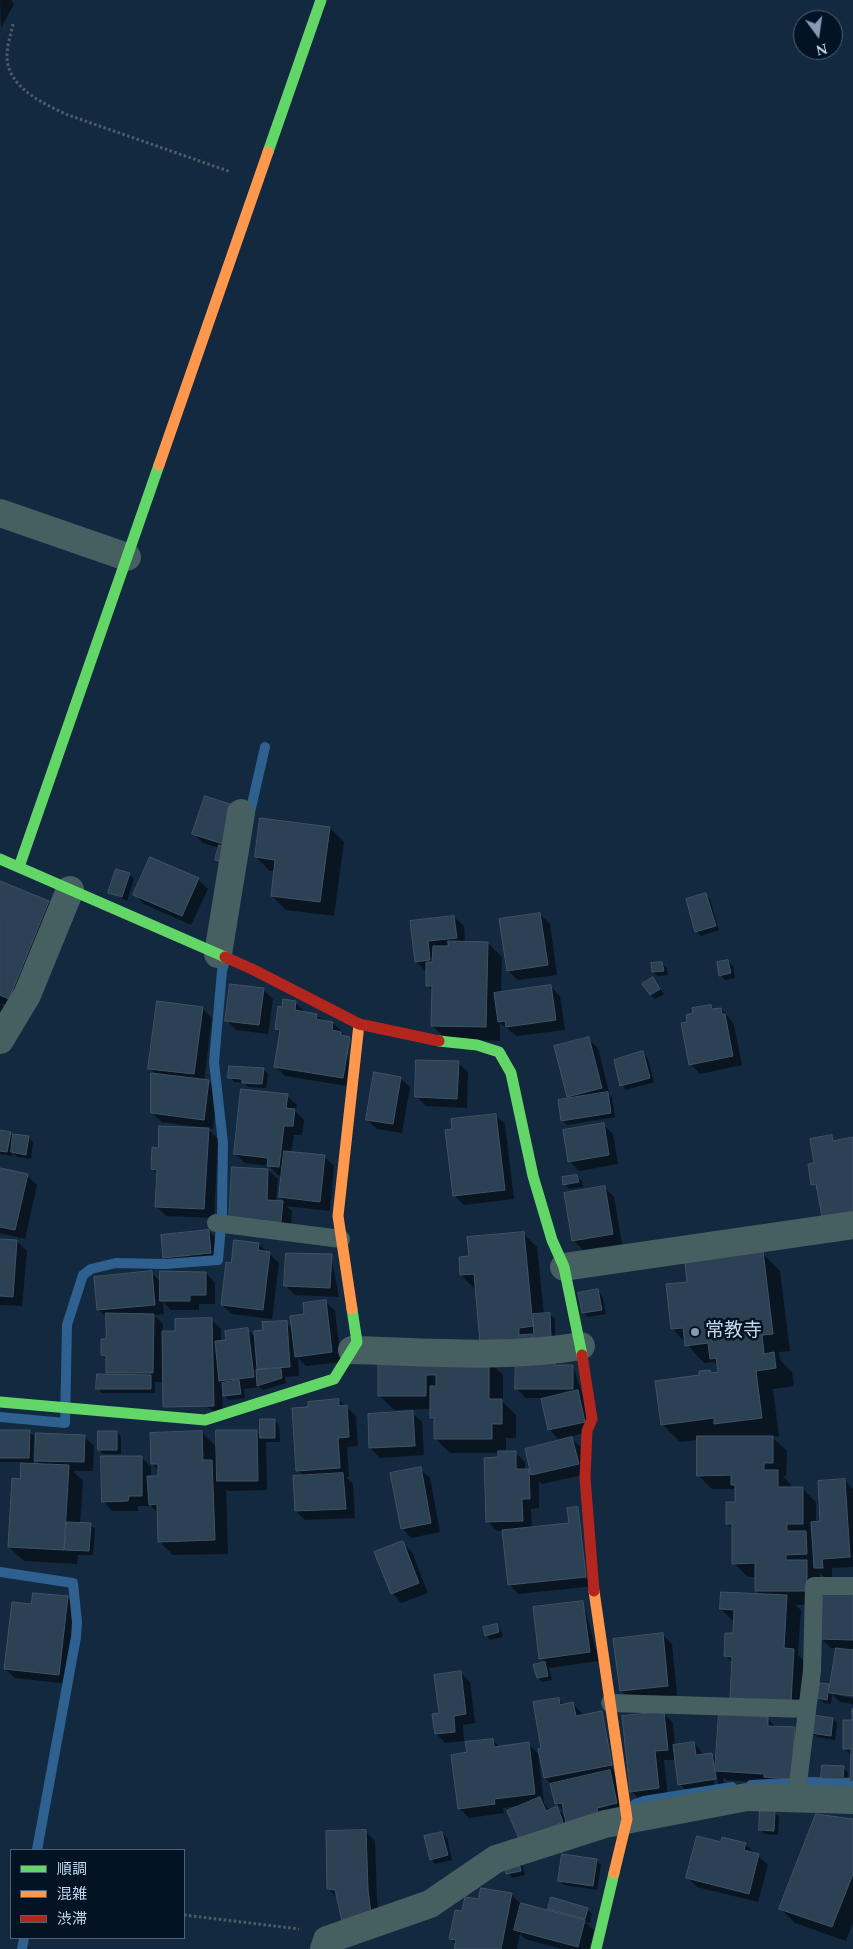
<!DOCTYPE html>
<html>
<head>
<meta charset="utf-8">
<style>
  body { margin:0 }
  #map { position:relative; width:853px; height:1949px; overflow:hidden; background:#12293f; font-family:Spectral,"Noto Sans JP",serif }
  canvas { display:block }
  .legend { position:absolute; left:10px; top:1849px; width:175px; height:90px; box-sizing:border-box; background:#031324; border:1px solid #4f6276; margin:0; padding:6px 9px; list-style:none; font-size:15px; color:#c2d8f1 }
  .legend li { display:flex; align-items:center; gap:10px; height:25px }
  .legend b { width:25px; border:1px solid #4f6276 }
  .north { position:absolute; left:793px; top:10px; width:50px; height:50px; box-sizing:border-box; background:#031324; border:1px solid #4f6276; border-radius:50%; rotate:166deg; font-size:14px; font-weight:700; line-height:20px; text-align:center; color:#c2d8f1 }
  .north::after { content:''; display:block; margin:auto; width:18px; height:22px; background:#849bb3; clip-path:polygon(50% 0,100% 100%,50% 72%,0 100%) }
</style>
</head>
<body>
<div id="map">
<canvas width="853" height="1949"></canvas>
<ul class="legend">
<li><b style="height:6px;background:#63d668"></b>順調</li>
<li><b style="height:6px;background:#ff974d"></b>混雑</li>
<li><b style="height:6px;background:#b3261e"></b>渋滞</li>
</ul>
<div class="north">N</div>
</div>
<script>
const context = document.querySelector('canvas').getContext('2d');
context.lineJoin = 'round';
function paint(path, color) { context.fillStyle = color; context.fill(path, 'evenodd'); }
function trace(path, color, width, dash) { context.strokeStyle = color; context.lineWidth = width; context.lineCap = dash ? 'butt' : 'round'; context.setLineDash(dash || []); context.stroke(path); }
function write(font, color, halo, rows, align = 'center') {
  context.font = font + ' Spectral,"Noto Sans JP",serif'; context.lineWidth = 5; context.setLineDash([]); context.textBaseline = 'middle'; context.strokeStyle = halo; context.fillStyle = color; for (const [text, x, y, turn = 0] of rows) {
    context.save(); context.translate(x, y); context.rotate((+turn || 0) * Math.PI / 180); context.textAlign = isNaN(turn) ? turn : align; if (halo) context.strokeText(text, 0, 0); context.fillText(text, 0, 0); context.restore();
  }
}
paint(new Path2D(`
  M0 0H11L14 4 1 28Z
  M206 798 232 852 221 865 216 860 219 848 203 843 194 834Z
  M330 828 344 842 334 916 286 910 272 896 275 871H270L256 857Z
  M129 874 134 879 127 901 109 892Z
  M198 879 208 889 191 925 144 904 135 895Z
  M0 882 49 902 63 916 23 1012 0 1003 15 1018 0 1054Z
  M706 895 710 899 719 930 701 936 696 931Z
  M540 914 550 924 557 975 518 980 508 971Z
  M454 917 464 926 465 943H488L502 957 501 993 551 987 560 996 565 1030 517 1036 500 1023V1041L446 1039 432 1025 433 991 427 985 426 972 417 962 412 922Z
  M728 961 733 966 735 978 725 980 721 975Z
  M662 963 667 968 668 975 658 976 653 972Z
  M653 979 664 994 655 999 651 995Z
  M263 989 273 999 268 1034 236 1030 227 1020Z
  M296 1003 305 1012 333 1023 342 1032 345 1037 353 1087 285 1076 275 1066 281 1034 276 1029Z
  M711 1006 715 1010 721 1009 730 1019 734 1025 742 1065 700 1074 691 1064 688 1023Z
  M202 1008 212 1018 204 1081H208L218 1091 213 1129 207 1128 218 1139 214 1218 166 1216 156 1206 158 1175 152 1169 159 1149 200 1129V1127L162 1122 152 1113 156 1075 150 1068Z
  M588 1038 598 1048 610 1096 612 1098 615 1117 567 1125 562 1120 571 1099 568 1097 555 1047Z
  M643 1053 647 1057 654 1082 626 1090 622 1085Z
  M458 1063 468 1072 467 1108 426 1106 416 1096Z
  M263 1069 268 1074 266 1088 248 1087 244 1083 234 1082 230 1077Z
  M400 1078 410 1087 402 1133 377 1129 367 1120Z
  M287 1096 297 1105 296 1112 304 1120 302 1135H294L291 1153 325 1157 334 1166 330 1211 286 1206 292 1211 291 1231 230 1218 268 1170 278 1179 276 1201 285 1202 280 1197 282 1176 278 1175 269 1166 245 1163 235 1154Z
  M495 1115 505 1124 514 1199 464 1205 454 1195V1130Z
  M603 1124 613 1134 618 1164 579 1171 570 1161Z
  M0 1132 10 1133 14 1137H28L33 1142 31 1159 17 1157 12 1152V1156L0 1154Z
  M0 1170 27 1176 37 1185 25 1239 0 1233Z
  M577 1176 582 1181 583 1187 569 1189 565 1185Z
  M605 1188 614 1197 622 1244 583 1250 573 1240Z
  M209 1231 218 1241 220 1263 174 1267 164 1258Z
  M523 1233 537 1247 544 1315 550 1314 555 1319V1342L495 1357 475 1289 461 1275 460 1258H470Z
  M0 1240 17 1241 27 1251 22 1306 0 1305Z
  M259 1244 279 1263 272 1319 232 1314 222 1305 232 1265Z
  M762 1253 780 1271 790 1351 779 1352 780 1360 792 1372 794 1386 773 1389 779 1436 772 1437 787 1451 786 1476H783L791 1485V1488H802L816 1502V1522H821L844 1480 853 1489V1567L832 1568V1577L825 1578 820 1573V1590H853V1649H846L845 1650 853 1651V1695L840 1693V1696L853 1698V1704L840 1702 832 1694 831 1704 824 1703 820 1698 828 1685 831 1688 837 1648H831L821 1638 822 1604 795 1605 801 1610 798 1655 808 1664 805 1715 733 1663 725 1655 734 1634V1622L721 1609 760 1595 756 1591V1577H748L734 1563V1530L727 1524 736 1503V1489H712L698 1475V1440L680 1442 662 1424 700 1376 710 1371 713 1374 719 1373 718 1365 714 1362 704 1363 673 1329 689 1283Z
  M331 1256 339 1297 295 1295 286 1286Z
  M152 1273 161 1283 206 1273 215 1283V1304H199V1310H171L163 1302 164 1314 154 1315 163 1324V1332H177L211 1319 221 1329V1342L228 1341 248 1330 256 1338 264 1331 286 1322 293 1329 306 1315 326 1302 335 1311 341 1362 306 1366 298 1358 299 1376 285 1377 286 1383 263 1390 260 1387 244 1389 245 1398 229 1400 222 1393 223 1416 164 1382H155V1393H102L98 1388 109 1375 107 1373V1360L102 1355 107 1340V1318L98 1309Z
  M597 1290 602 1295 606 1314 588 1317 584 1313Z
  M554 1360 561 1366H573L594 1431 558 1439 549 1429 542 1398H526L517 1389Z
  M489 1361 503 1375V1402L516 1415V1438H506V1452H515L525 1462V1470H529L532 1473 572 1439 582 1448 587 1474 542 1484 539 1481V1508L531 1509 532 1528 595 1586 518 1594 509 1584 503 1531H497L487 1521 499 1453H450L436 1439 435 1422 431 1418V1409L394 1410 379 1395V1365Z
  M339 1400 356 1416 358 1446 347 1447 349 1477H346L353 1484 355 1518 305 1520 296 1511 304 1476 297 1470 309 1408Z
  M412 1413 422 1422 424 1455 380 1458 370 1448 369 1415Z
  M275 1421 279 1425 280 1442H266L267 1490 228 1491 226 1488 228 1554 173 1555 159 1541 158 1512 151 1506H138V1511H112L103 1501 141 1457 151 1467V1478L159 1477V1471L152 1463 202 1432 218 1449 256 1431 261 1436Z
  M0 1431 29 1432 34 1436 33 1465H41L36 1460 84 1436 94 1446 93 1471H73L83 1481 80 1524 90 1525 95 1529 93 1555H78L77 1564 24 1561 9 1547 22 1481 23 1462H0Z
  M117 1432 121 1437V1454H103L99 1449Z
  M420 1469 430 1478 440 1532 411 1538 402 1528Z
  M402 1542 412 1552 428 1593 401 1603 392 1593Z
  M68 1598 77 1607 68 1684 15 1678 5 1669 32 1606Z
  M583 1602 599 1661 549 1668 552 1680 542 1682 538 1678 535 1666 546 1663 541 1658Z
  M497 1626 501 1630 503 1637 490 1640 486 1635Z
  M662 1634 672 1644 677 1695 630 1700 621 1691Z
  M460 1672 470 1682 475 1723 463 1725 464 1741 445 1743 436 1733 440 1714Z
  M558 1699 564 1705 573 1704 582 1713 619 1781 626 1813 530 1850 518 1806 503 1808 504 1813 469 1818 459 1808 468 1753 492 1740 500 1747 528 1744 538 1753 544 1803 550 1811 556 1808 566 1818 565 1812 556 1803 552 1785 545 1778 543 1749Z
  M663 1713 673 1723 675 1746 694 1743 704 1755 711 1754 717 1760 767 1718 777 1728 794 1729 804 1738 800 1788 775 1786 771 1783 726 1780 723 1777 725 1789 689 1794 680 1784 676 1760H664L668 1798 641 1801 631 1791ZM712 1763H715L718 1785 715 1786Z
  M833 1719 837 1723 835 1740 817 1737 812 1733Z
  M853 1721V1782L851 1780 852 1756 844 1748Z
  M844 1768 848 1772 847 1783 827 1782 822 1778Z
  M774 1812 779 1817 778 1835 765 1834 760 1830Z
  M853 1820V1923L846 1941 795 1923 781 1909Z
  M366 1832 375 1841 377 1900 380 1923 338 1898 328 1889Z
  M442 1833 447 1838 452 1860 435 1864 431 1859Z
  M745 1844 768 1865 758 1902 697 1887 688 1878Z
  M596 1860 601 1865 597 1890 564 1885 560 1880Z
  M522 1864 525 1875 512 1878 508 1873Z
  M511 1894 521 1904 553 1913 549 1909H587L592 1914 590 1923 585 1922 594 1930 589 1949H562L525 1939 520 1934 517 1949H455L456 1944 451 1939 463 1912 479 1901Z`), '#0007');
trace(new Path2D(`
  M249 817 265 747
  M0 1417 65 1423 67 1325 83 1275 91 1269 116 1263 165 1264 218 1260 222 1215 223 1143 214 1062 222 971 225 960
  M0 1572 73 1583 77 1622 76 1637 37 1850
  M751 1785 806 1782 853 1783
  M635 1804 644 1801 732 1787
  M22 1949 24 1938`), '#2e6090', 10);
const building = new Path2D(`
  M205 796 236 806 223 844 192 834Z
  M260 818 330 827 320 902 271 896 275 860 255 857Z
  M219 845 230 848 227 864 215 860Z
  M150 857 199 878 182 916 133 895Z
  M116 869 130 873 122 897 108 893Z
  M0 881 49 901 9 999 0 995Z
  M706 893 716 926 695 932 686 899Z
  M540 913 548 965 507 971 499 919Z
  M454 916 457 938 428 941 430 960 415 962 410 921Z
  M448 941 488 942 486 1027 431 1026 432 986H426V962H432L433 946H448Z
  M728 960 731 973 719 976 717 962Z
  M662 962 664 971 652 972 651 963Z
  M653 977 660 989 650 995 642 984Z
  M230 984 264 988 259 1025 225 1021Z
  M551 985 556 1020 506 1027 505 1021 498 1022 494 993Z
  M283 999 296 1001 295 1010 317 1014 316 1019 333 1022 332 1030 341 1032V1035L350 1037 343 1078 274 1067 280 1030 275 1029 278 1006 282 1007Z
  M157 1001 203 1007 194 1074 148 1069Z
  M711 1005 712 1009 721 1008 722 1014H725L733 1056 689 1065 681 1023 687 1022 686 1015 693 1013 692 1008Z
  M589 1037 602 1088 567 1097 554 1046Z
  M643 1051 650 1078 620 1086 614 1060Z
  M416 1060 459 1061 457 1099 415 1097Z
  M229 1066 264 1068 262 1084 242 1083V1079L228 1078Z
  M374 1072 401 1077 393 1124 366 1120Z
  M151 1073 209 1080 204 1120 151 1113Z
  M241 1089 288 1094 286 1108 295 1109 293 1126H284L279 1167 267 1166 268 1158 234 1154Z
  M608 1092 611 1113 561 1121 558 1100Z
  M496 1114 505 1190 453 1196 445 1130 452 1129 451 1119Z
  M604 1123 609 1155 568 1162 563 1130Z
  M159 1126 209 1128 204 1209 155 1207 157 1170 151 1169 152 1147 158 1148Z
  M0 1130 11 1132 7 1152 0 1151Z
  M13 1134 29 1136 26 1155 11 1152Z
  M832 1135 833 1141 853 1137V1211L822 1217 816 1184 811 1185 808 1164 814 1163 810 1139Z
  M284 1151 325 1155 320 1202 279 1197Z
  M232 1167 268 1169 267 1200 283 1201 281 1222 229 1219Z
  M0 1168 28 1174 15 1230 0 1227Z
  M577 1175 579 1182 563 1185 562 1177Z
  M605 1186 613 1234 572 1241 564 1193Z
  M209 1230 211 1253 163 1258 161 1235Z
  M524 1232 533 1326 519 1328V1335L532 1334 533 1338 480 1343 474 1274 460 1275 459 1257 469 1256 467 1237Z
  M0 1239 17 1240 13 1297 0 1296Z
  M234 1240 259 1243 258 1250 270 1252 263 1310 221 1305 226 1262 231 1263Z
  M763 1251 773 1334 762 1335 764 1354 774 1352 776 1368 756 1371 762 1418 714 1424V1418L661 1425 655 1381 699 1375V1371L710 1370 711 1373 718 1372 716 1358 710 1359 708 1343 685 1346 683 1328 671 1329 666 1284 687 1282 685 1262Z
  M286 1253 332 1254 330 1288 284 1286Z
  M152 1271 155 1305 97 1310 94 1277Z
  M160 1271 206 1272V1295H190V1301H160Z
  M598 1289 602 1310 582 1313 578 1293Z
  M326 1300 332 1352 295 1357 290 1316 304 1314 303 1303Z
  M106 1313 154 1314 153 1373H106V1356L101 1355V1339H106Z
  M550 1313 551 1338 534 1339 533 1314Z
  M212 1318 214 1406 163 1407 162 1331H175V1319Z
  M287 1321 290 1367 257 1369 254 1331 263 1330 262 1322Z
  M248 1328 254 1377 219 1381 215 1341 226 1340 225 1331Z
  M516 1358H555V1365H573V1389H515Z
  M489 1360V1399H502V1424H492V1439H434V1418H430V1386H436V1375H426V1396H378V1364Z
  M281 1369 282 1378 257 1386 256 1370Z
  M97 1374 151 1375V1389H96Z
  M239 1380 241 1394 223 1396 222 1383Z
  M578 1390 585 1422 548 1430 541 1399Z
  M339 1399V1406L347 1405 349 1437 338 1438 340 1468 296 1471 292 1408 308 1407V1402Z
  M413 1411 415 1446 369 1448 368 1414Z
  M260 1419H275V1438H260Z
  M0 1430H30L29 1458H0Z
  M216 1430H257L258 1481H217Z
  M98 1431H117V1450H98Z
  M202 1431 203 1460H212L215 1540 158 1542 157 1504 149 1505 147 1476H158V1464H151L150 1433Z
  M36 1433 85 1435 84 1462 35 1461Z
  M697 1436H773V1463H764V1470H778V1487H803V1524H787V1531H806L807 1554 786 1555V1560H807V1591H755V1563L732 1564V1524H726V1502H735V1485H731V1475L697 1476Z
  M572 1437 579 1464 531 1475 525 1449Z
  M498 1451H516V1469H529L530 1499H522L523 1521 486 1522 484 1458 498 1457Z
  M101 1456H142V1496H129L128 1501 102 1502Z
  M21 1463 69 1465 64 1550 8 1547 12 1478 20 1479Z
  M421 1467 431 1523 401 1529 390 1473Z
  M343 1473 346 1509 295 1511 293 1476Z
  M845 1479 850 1557 822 1559 823 1568H814L811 1522 820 1521 818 1481Z
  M578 1507 586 1577 508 1585 502 1530 569 1523 567 1508Z
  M67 1522 91 1523 89 1551 65 1550Z
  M403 1541 419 1583 391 1594 374 1552Z
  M821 1588 853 1589V1640L820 1639Z
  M721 1592 787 1595 784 1648 794 1649 791 1702 730 1699 732 1657 724 1656 725 1633H733L734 1610 720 1609Z
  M33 1593 68 1596 59 1675 4 1669 12 1602 31 1604Z
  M583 1601 590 1652 539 1659 533 1607Z
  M497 1624 499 1632 485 1636 483 1627Z
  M663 1633 668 1686 620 1691 613 1639Z
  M836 1648 853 1650V1696L829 1693Z
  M545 1662 548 1676 537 1678 533 1665Z
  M461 1671 466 1714 454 1716 455 1732 435 1734 432 1714 439 1713 434 1675Z
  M820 1683 829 1684 827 1700 818 1698Z
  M559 1698 560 1705 573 1702 576 1716 602 1711 612 1765 544 1778 538 1749 541 1748 533 1702Z
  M852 1709H853V1781H850L851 1749H843V1720H852Z
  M664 1712 668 1750 655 1751 659 1788 630 1792 622 1716Z
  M719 1713 768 1717V1726L795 1727 791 1779 764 1777V1774L715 1771Z
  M814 1715 833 1718 831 1736 811 1733Z
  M493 1739 494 1747 529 1742 535 1794 494 1799 495 1804 458 1809 451 1755 467 1752 465 1742Z
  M694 1742 696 1755 712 1753 716 1779 678 1785 673 1745Z
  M822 1765 844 1766 843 1779 821 1778Z
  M610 1770 617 1803 597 1808 599 1816 566 1823 562 1803 555 1804 550 1784Z
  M540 1797 546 1811 557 1806 563 1822 520 1841 507 1811Z
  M760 1810 775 1811 774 1831 759 1830Z
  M816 1814 853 1819V1874L832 1927 779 1909Z
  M366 1830 368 1890 371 1913 342 1921 335 1890 327 1889 326 1831Z
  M442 1832 448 1855 430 1860 424 1836Z
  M697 1836 721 1842 722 1837 746 1843 744 1850 759 1854 749 1894 686 1878Z
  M562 1854 597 1859 593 1886 558 1881Z
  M518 1858 521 1871 506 1874 503 1861Z
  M481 1888 512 1893 501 1949H454L456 1940 449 1939 455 1910 462 1911 465 1897 478 1899Z
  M551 1897 588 1908 585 1919 548 1909Z
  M521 1903 585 1920 578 1947 514 1930Z`);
paint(building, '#2c4154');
trace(building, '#405366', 1);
trace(new Path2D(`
  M13 24C11 34 7 45 7 55 6 87 44 104 68 115L231 172
  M184 1915 299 1929`), '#4b5f66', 3, [2.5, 2.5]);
trace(new Path2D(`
  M216 1223 341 1239
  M610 1703 807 1709
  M796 1799 812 1671 814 1586H853`), '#465f61', 18);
trace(new Path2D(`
  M0 513 127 557
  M218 954 241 813
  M0 1040 27 995 70 890
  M564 1267 853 1225
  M352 1350C427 1352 506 1359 581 1346
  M324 1949 327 1940 430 1904 496 1859 605 1824 747 1797 853 1800`), '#465f61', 28);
trace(new Path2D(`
  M268 152 321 0
  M0 859 225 957
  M19 867 159 465
  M439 1041 477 1045 499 1052 511 1073 533 1176 552 1240 564 1267 582 1355
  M0 1402 205 1420 334 1379 357 1342 352 1309
  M596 1949 614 1873`), '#63d668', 11);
trace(new Path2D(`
  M159 465 268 152
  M352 1309 338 1216 359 1024
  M594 1591 627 1819 614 1873`), '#ff974d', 11);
trace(new Path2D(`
  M225 957 254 970 359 1024 439 1041
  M582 1355 592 1419 587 1431 585 1478 594 1591`), '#b3261e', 11);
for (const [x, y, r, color] of [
  [695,1332,5,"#849bb3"]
]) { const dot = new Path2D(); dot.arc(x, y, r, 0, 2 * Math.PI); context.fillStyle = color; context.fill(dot); trace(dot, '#031324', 2); }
write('19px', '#c2d8f1', '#031324', [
  ["常教寺",705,1332]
], 'left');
</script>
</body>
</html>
